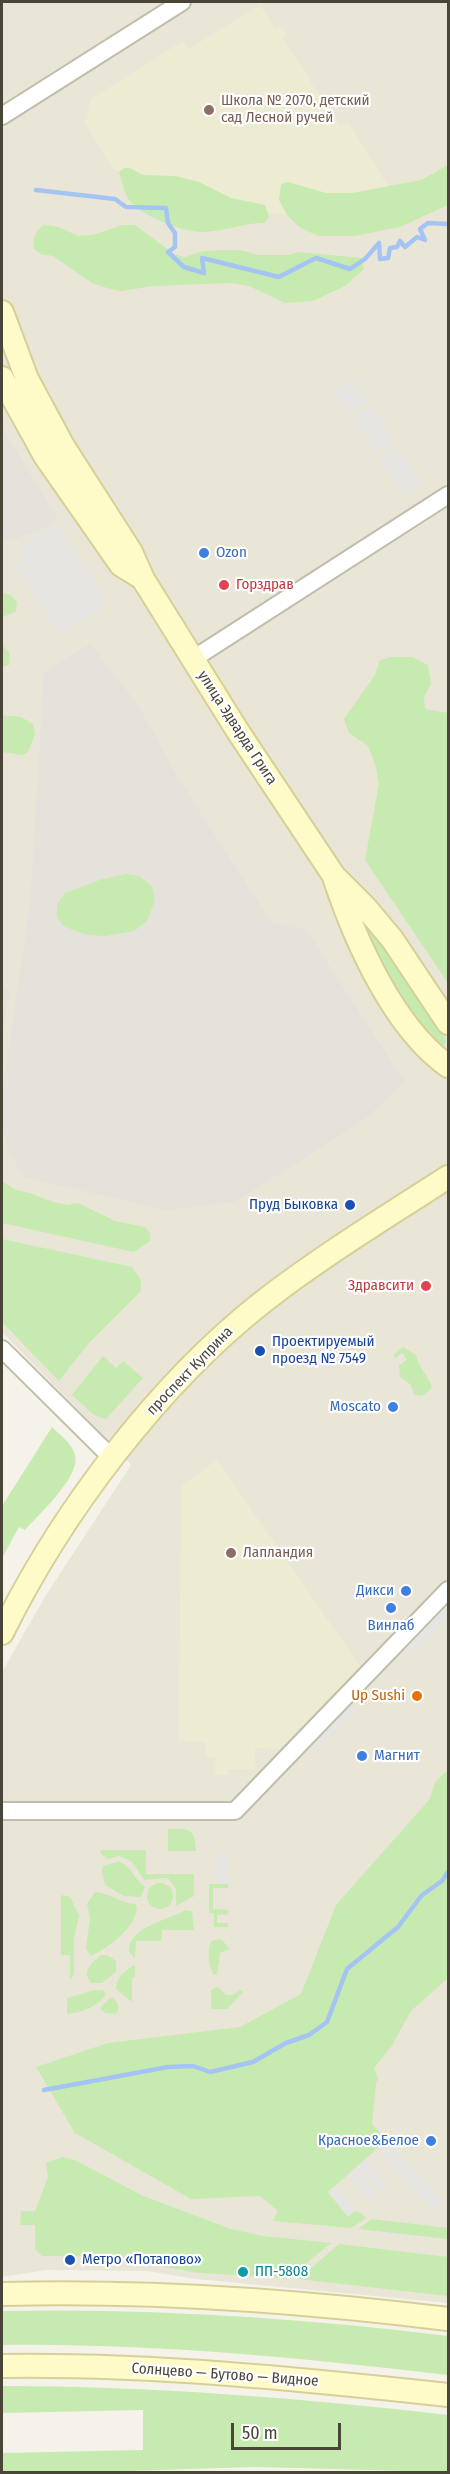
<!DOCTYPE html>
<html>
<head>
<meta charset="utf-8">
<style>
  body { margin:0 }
  #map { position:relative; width:450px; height:2474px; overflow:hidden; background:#f5f3e9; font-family:"Fira Sans Condensed",sans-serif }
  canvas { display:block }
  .frame { position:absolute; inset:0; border:3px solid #494537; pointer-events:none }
  .scale { position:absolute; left:231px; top:2423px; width:110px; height:27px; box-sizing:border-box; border:3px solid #494537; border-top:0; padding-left:8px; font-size:18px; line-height:21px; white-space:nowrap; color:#494537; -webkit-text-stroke:4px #fff; paint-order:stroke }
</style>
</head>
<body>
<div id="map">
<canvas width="450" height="2474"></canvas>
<div class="frame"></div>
<div class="scale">50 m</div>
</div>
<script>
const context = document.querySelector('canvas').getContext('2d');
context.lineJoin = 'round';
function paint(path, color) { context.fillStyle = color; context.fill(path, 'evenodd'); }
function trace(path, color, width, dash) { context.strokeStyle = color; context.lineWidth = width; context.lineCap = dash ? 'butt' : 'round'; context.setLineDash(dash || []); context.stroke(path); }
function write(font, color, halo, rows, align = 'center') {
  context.font = font + ' "Fira Sans Condensed",sans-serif'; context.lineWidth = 4.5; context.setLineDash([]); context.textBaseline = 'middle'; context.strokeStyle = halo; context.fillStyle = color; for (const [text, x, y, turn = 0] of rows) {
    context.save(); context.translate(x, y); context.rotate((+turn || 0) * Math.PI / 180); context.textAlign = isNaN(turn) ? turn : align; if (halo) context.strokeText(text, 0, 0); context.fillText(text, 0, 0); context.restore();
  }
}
paint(new Path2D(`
  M2 2H448V2303L196 2279 147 2271 46 2270 2 2277V1672L46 1595 131 1465 2 1332Z`), '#e9e6d7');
paint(new Path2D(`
  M2 425 9 440 57 517 48 527 2 543Z
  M90 644 138 705 180 781 271 922 306 930 404 1081 364 1120 235 1202 166 1210 24 1177 10 1154 2 1128V1095L30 904 44 672Z
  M2 988 10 990 2 1039Z`), '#e5e2db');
paint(new Path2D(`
  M260 5 275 29 281 26 287 35 282 38 311 80 310 81 340 126 348 122 405 213 287 215 216 209 113 169 85 123 91 99 183 41 189 49Z
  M217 1460 360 1666 280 1749 255 1748 254 1769H229L228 1775H214L215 1757H206V1742L179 1741 181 1486Z`), '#eeebd3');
paint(new Path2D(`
  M448 165V205L400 227 355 236H318L299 227 287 215 279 200 281 184 288 182 326 193H352L421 180Z
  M124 168H130L143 175 175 176 199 182 231 198 265 205 269 217 264 223C244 223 224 231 204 232 185 233 144 217 131 202 124 195 122 181 119 172Z
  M43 225 59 227 78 236 93 235 122 225H135L174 254 185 257 204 251 223 250H240L258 255H287L300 252 362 258 364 269 345 286 313 301 285 303 249 286 230 283 154 286 121 291 110 289 92 283 53 256 41 254 34 249C32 239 36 232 43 225Z
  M2 593 11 595 17 603 16 612 2 617Z
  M2 646C10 650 11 656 9 665L2 667Z
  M390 657H412L428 665 431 684 424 697 425 709 448 713V983L365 860 379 784 375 763 367 745 349 733 344 719 375 675 380 660Z
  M2 715 21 717 33 724 35 734 28 752 22 755 2 752Z
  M126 874 139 876 152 886 155 901 146 922 134 931 106 936 87 935 63 926 57 917V905L65 893 102 879Z
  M371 933 375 934 441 1025 446 1042 443 1047 435 1045C421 1027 363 953 371 933Z
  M2 1181 16 1190 30 1193 53 1202 68 1205 78 1203 115 1221 145 1227 150 1234V1241L134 1252 2 1223Z
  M2 1239 132 1267 141 1280V1291L88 1344 59 1381 2 1322Z
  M403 1347 416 1355C419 1368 428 1375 432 1388L422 1396 415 1395 410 1384 400 1377 399 1365 407 1360 402 1353 395 1358 393 1355Z
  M103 1356 116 1368 123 1361 143 1378 106 1419 94 1415 72 1395Z
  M52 1427C59 1434 70 1442 74 1452 85 1473 38 1515 25 1530L19 1527 2 1558V1506Z
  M448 1770V1978L411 2011 391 2047 374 2068 378 2079 376 2083 372 2124 387 2140 328 2192 349 2216 356 2210 366 2218 351 2228 273 2221 278 2211 260 2196 191 2199 75 2133 36 2067 108 2043 240 2027 301 1994 336 1905 429 1800 435 1782Z
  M168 1829C190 1829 195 1827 196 1851H168Z
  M100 1850H146V1874H194V1896L176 1906V1889L168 1878 144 1880 132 1862 120 1856 108 1859 101 1854Z
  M119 1861C132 1867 134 1879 145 1887L141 1897 124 1896 105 1885 102 1872 103 1866Z
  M147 1896a13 13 0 1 1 26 0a13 13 0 1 1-26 0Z
  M209 1884H228V1888H213V1909L228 1910V1914L217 1915V1923H228V1927H214V1913H209Z
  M95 1892C110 1893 120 1903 135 1904L137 1908C135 1929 109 1947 91 1956L86 1949 90 1917 87 1904Z
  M61 1895 70 1897 79 1915 74 1939V1974L70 1980V1955H61Z
  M185 1910 192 1911 194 1930H162L161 1941H136L135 1958 129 1952C129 1925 166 1922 185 1910Z
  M221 1939 230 1949 220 1953 217 1975H214C208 1965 207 1953 211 1941Z
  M101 1955H107L116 1961V1972L102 1983H91C81 1971 92 1963 101 1955Z
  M135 1965V1977L132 1978V2002L116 1989C116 1977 125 1970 135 1965Z
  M218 1987 226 1995H233L240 1990 243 1992 227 2009H211V1990Z
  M103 1990 106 1994C99 2006 81 2013 67 2014V1998L91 1991Z
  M111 1997C117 2000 121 2008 116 2014L105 2013 100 2008Z
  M63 2157 77 2161 141 2195 231 2229 263 2236 331 2243 288 2279 247 2276V2269H240L239 2275 199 2273 148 2264 147 2257 42 2256 35 2249V2225H20L21 2211H35L48 2177 46 2163Z
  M372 2219 448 2228V2239L358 2229Z
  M339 2244 448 2257V2296L298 2279Z
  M2 2311C151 2308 301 2318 448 2336V2375C300 2358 151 2343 2 2345Z
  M2 2386C152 2386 299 2398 448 2415V2472L255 2467 94 2472H2V2453L143 2450V2410L2 2413Z`), '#c7eab1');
paint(new Path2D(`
  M353 379 368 401 349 413 334 392Z
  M371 406 394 442 375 454 352 418Z
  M397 447 421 482 402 495 378 459Z
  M57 523 108 604 58 635 14 566 25 559 18 547Z
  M443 1606 448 1610V1616L411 1655 403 1647Z
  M348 1703 356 1710 316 1752 308 1745Z
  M215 1854H229L227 1884H215Z
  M387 2140 442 2202 433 2211 377 2149Z
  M366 2159 390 2186 382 2194 357 2166Z
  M355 2168 379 2196 371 2203 347 2175Z
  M336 2185 356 2210 348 2217 328 2192Z`), '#e6e5e1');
trace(new Path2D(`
  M36 190 115 199 126 207 166 208 168 223 175 233V247L168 252 184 267 204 273 202 258 279 277 316 258 350 269 365 259 379 243 380 259 388 258 390 248 397 247 400 241 405 247 417 237 425 240 420 229 428 223 448 224
  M44 2090 168 2067 193 2066 210 2072 253 2062 286 2043 309 2035 327 2022 347 1969 398 1927 422 1895 442 1881 448 1872`), '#a4c5f3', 4.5);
const street = new Path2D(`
  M2 116 182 2
  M193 659 448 495
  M2 1349 112 1458
  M2 1811H235L448 1590`);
const secondary = new Path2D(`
  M2 312 27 379 63 446 131 552 143 579 237 730 334 876 366 908 392 939 448 1023
  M2 378 45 456 121 565 142 578
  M335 880C356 942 394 1028 448 1066
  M2 1633C61 1513 158 1384 264 1301 322 1256 386 1217 448 1177
  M2 2294C150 2290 301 2301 448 2319
  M2 2366C151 2364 300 2379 448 2395`);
trace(street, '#c1bdab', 20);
trace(secondary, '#d6d098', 26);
trace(street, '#fff', 16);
trace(secondary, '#fffbc9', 22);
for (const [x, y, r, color] of [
  [209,110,6,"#8d6e63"],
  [204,553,6,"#3f7fe0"],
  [224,585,6,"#e0444e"],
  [350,1205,6,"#1a4fb4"],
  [426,1286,6,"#e0444e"],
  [260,1351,6,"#1a4fb4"],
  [393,1407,6,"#3f7fe0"],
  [231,1553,6,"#8d6e63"],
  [406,1591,6,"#3f7fe0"],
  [391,1608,6,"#3f7fe0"],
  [417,1696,6,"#e8710a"],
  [362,1756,6,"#3f7fe0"],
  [431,2141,6,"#3f7fe0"],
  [70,2260,6,"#1a4fb4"],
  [243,2272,6,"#0f9aa8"]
]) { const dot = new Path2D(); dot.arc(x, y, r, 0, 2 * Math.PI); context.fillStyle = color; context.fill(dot); trace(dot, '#fff', 2); }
write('15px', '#785e54', '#fff', [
  ["Школа № 2070, детский",221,101],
  ["сад Лесной ручей",221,118],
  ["Лапландия",243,1553]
], 'left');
write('15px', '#366cbe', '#fff', [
  ["Ozon",216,553,"left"],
  ["Moscato",381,1407],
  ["Дикси",394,1591],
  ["Винлаб",391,1626,"center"],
  ["Магнит",374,1756,"left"],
  ["Красное&Белое",419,2141]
], 'right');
write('15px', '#be3a42', '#fff', [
  ["Горздрав",236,585],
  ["Здравсити",414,1286,"right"]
], 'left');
write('15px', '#494537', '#fff', [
  ["улица Эдварда Грига",237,728,57],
  ["проспект Куприна",190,1371,-46],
  ["Солнцево — Бутово — Видное",225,2375,4]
]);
write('15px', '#164399', '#fff', [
  ["Пруд Быковка",338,1205,"right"],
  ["Проектируемый",272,1342],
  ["проезд № 7549",272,1359],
  ["Метро «Потапово»",82,2260]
], 'left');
write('15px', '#c56008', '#fff', [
  ["Up Sushi",405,1696]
], 'right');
write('15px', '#0d838f', '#fff', [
  ["ПП-5808",255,2272]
], 'left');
</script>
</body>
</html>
